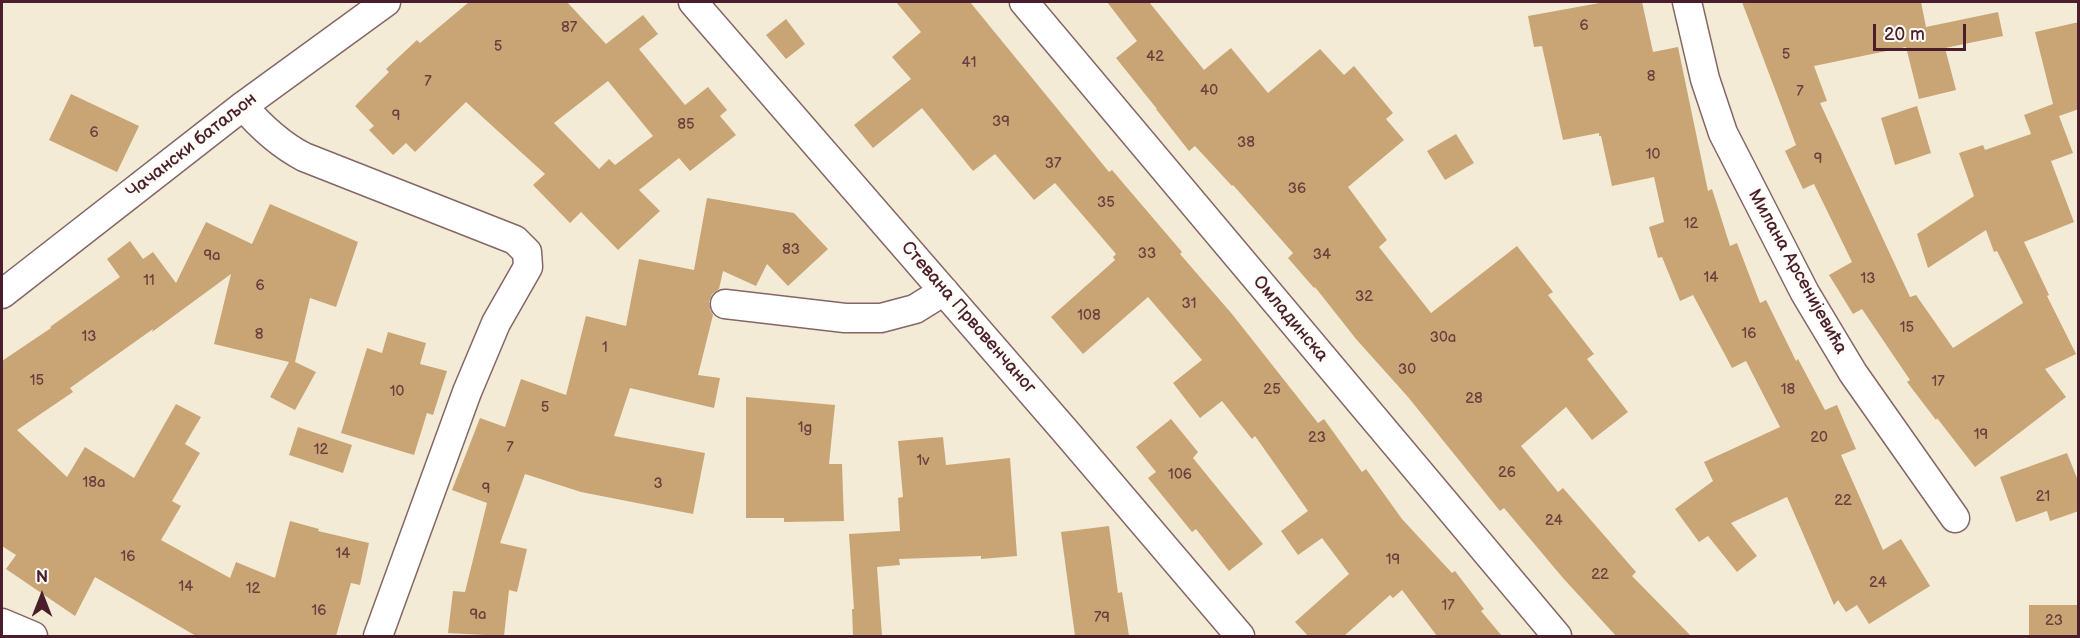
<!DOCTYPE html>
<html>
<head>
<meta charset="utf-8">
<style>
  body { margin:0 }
  #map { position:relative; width:2080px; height:638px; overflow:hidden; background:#f3ebd5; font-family:"Balsamiq Sans",sans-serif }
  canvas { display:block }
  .frame { position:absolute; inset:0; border:3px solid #4a1f2b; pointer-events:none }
  .north { position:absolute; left:12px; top:566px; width:60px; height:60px; -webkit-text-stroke:4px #fdfcf7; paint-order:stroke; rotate:0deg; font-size:16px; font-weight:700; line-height:24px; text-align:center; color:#4a1f2b }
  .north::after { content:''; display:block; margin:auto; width:21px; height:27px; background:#4a1f2b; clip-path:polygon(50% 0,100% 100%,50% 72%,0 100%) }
  .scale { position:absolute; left:1873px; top:24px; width:93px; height:27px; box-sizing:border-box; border:3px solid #4a1f2b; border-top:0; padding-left:8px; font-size:18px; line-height:21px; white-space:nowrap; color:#4a1f2b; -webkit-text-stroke:4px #fdfcf7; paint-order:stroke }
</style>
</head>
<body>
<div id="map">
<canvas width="2080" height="638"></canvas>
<div class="frame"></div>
<div class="north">N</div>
<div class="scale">20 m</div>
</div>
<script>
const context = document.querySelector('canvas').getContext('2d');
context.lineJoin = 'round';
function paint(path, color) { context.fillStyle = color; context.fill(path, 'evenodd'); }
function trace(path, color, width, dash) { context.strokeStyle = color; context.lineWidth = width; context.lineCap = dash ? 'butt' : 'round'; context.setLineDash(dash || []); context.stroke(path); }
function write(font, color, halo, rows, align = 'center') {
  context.font = font + ' "Balsamiq Sans",sans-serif'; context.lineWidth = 5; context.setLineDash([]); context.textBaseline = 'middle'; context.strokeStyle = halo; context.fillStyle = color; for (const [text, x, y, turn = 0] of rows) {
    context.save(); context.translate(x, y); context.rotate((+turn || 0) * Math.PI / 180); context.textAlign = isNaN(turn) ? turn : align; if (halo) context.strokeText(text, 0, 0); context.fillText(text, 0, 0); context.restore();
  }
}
paint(new Path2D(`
  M469 2H567L606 44 643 15 658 34 639 49 685 105 708 87 727 110 720 116 736 135 690 171 679 158 639 190 660 211 618 250 581 212 570 223 533 185 545 174 466 102 415 152 406 143 393 155 369 130 374 126 355 106 389 72 386 69 417 40 420 43ZM608 81 653 136 615 165 609 159 599 169 554 123Z
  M896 2H970L1109 172 1112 170 1182 252 1180 254 1232 314 1318 423 1324 419 1362 472 1366 469 1402 519 1452 573 1455 571 1484 609 1481 611 1502 636H1437L1402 590 1393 598 1390 595 1344 636H1308L1295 622 1349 574 1322 538 1298 555 1281 531 1308 511 1255 436 1252 439 1222 401 1200 418 1173 383 1202 360 1148 297 1083 354 1051 317 1115 260 1113 257 1116 254 1055 183 1034 200 995 154 973 171 922 108 873 148 854 125 911 79 892 57 921 32Z
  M1107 2H1149L1204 70 1231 48 1268 93 1320 49 1344 75 1354 66 1393 113 1386 119 1404 140 1348 187 1387 240 1379 247 1431 313 1517 246 1553 292 1548 295 1594 354 1587 359 1628 412 1592 440 1566 407 1521 446 1558 492 1563 488 1636 572 1632 576 1691 636H1616L1563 578 1504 508 1500 511 1408 397 1356 339 1315 287 1314 288 1288 258 1293 253 1233 185 1232 186 1195 146 1189 151 1156 109H1157L1116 58 1137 41Z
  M1605 2H1642L1653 52 1678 47 1708 191 1712 189 1730 246 1737 243 1760 303 1766 300 1796 361 1798 359 1825 410 1837 405 1856 449 1841 455 1883 550 1901 539 1930 586 1869 624 1857 605 1846 612 1838 600 1834 605 1787 497 1731 523 1757 556 1737 572 1708 536 1699 542 1675 509 1713 481 1704 462 1780 427 1746 361 1732 368 1693 295 1680 301 1662 257 1658 258 1649 227 1664 222 1654 177 1612 186 1601 136H1599V133L1563 140 1542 46 1534 47 1528 16Z
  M1742 2H1921L1926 27 1998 12 2003 36 1945 48 1956 90 1919 99 1906 47 1814 66 1827 101 1820 103 1910 297 1916 295 1953 348 2023 303 1997 251 1994 252 1986 230 1928 268 1917 234 1974 196 1959 153 1983 145 1985 150 2031 134 2024 115 2053 104 2035 32 2079 22V109L2059 116 2073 153 2051 161 2074 222 2024 242 2049 295 2047 296 2076 354 2045 369 2066 397 1975 467 1937 418 1936 420 1907 382 1910 380 1862 309 1853 314 1829 275 1852 262 1814 184 1803 189 1785 151 1796 145Z
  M786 19 805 44 786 59 766 35Z
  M71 94 139 126 117 172 49 140Z
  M1917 106 1931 153 1895 165 1881 118Z
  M1456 134 1474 163 1445 180 1427 151Z
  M707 198 794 213 828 249 788 286 767 264 756 286 723 271 719 289 712 294 709 302 710 310 713 315 698 375 720 378 714 408 630 388 614 436 705 453 693 514 581 492 525 474 500 543 527 549 517 592 509 590 504 636 448 633 453 591 465 592 487 503 452 490 480 418 505 427 521 379 566 395 586 316 626 326 639 259 694 270Z
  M270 204 358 242 336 307 310 298 295 362 316 372 295 410 270 397 289 362 214 344 231 274 152 332 153 329 70 388 73 392 17 430 67 477 85 447 134 478 176 404 201 417 185 444 200 453 172 501 181 506 161 540 230 578 236 562 275 578 290 521 319 529 318 531 369 543 360 585 351 583 336 636H196L95 577 75 616 6 569 16 555 2 546V361L51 328 50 327 120 277 107 259 130 241 143 259 153 252 176 283 206 222 252 244Z
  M388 332 426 343 420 364 447 371 433 415 427 413 414 455 341 433 367 348 382 353Z
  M746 397 835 405 829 464H842L844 521 784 522V518H746Z
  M1171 419 1198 452 1193 458 1263 544 1229 571 1196 529 1192 532 1148 478 1156 472 1136 447Z
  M298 427 352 445 343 473 289 455Z
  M943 437 946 465 1010 458 1017 556 981 559V556L899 559 900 565 877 567 882 636H853L852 609H854L849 534 900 531 898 498 903 497 898 441Z
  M2067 453 2079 483V511L2050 521 2047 511 2016 522 2000 477Z
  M1109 526 1118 593 1122 592 1129 636H1075L1061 532Z
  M2029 605H2079V636H2029Z`), '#c9a576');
const street = new Path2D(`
  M693 2 1066 432 1240 636
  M1024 2 1557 636
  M1687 2 1705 79 1723 133 1805 293 1853 373 1955 518
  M243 106C261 127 279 144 304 157L515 240 527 252 528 267 496 323 467 392 378 636
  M2 294 243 106 386 2
  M725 304 845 318H881L915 309 944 291
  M2 623 33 636`);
trace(street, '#856666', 31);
trace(street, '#fff', 28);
write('15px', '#6a403e', null, [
  ["6",1584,26],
  ["87",569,28],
  ["5",498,47],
  ["5",1786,55],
  ["42",1155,57],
  ["41",969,63],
  ["8",1651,77],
  ["7",428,82],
  ["40",1209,91],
  ["7",1800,92],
  ["9",396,116],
  ["39",1001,122],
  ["85",686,125],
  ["6",94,133],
  ["38",1246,143],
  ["10",1653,155],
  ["9",1818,159],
  ["37",1053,164],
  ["36",1297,189],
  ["35",1106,203],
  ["12",1691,224],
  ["83",791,250],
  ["33",1147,254],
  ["34",1322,255],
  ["9a",212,256],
  ["14",1711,278],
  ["13",1868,279],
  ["11",149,281],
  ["6",260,286],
  ["32",1364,297],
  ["31",1189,304],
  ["108",1089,316],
  ["15",1907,328],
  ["16",1749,334],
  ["8",259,335],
  ["13",89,337],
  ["30a",1443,338],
  ["1",605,348],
  ["30",1407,370],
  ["15",37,381],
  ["17",1938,382],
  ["25",1272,390],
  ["18",1788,390],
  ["10",397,392],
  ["28",1474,399],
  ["5",545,408],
  ["1g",805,428],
  ["19",1981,435],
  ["23",1317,438],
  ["20",1819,438],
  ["7",510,448],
  ["12",321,450],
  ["1v",923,461],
  ["26",1507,473],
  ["106",1180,475],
  ["18a",94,483],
  ["3",658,484],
  ["9",486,489],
  ["21",2043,497],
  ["22",1843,501],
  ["24",1554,521],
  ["14",343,554],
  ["16",128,557],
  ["19",1393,560],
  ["22",1600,575],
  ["24",1878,583],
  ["14",186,587],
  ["12",253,589],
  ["17",1448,606],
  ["16",319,611],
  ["9a",478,615],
  ["79",1102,618],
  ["23",2054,621]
]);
write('18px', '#4a1f2b', '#fdfcf7', [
  ["Чачански батаљон",192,146,-38],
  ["Милана Арсенијевића",1797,272,61],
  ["Стевана Првовенчаног",968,318,49],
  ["Омладинска",1290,319,50]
]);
</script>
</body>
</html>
